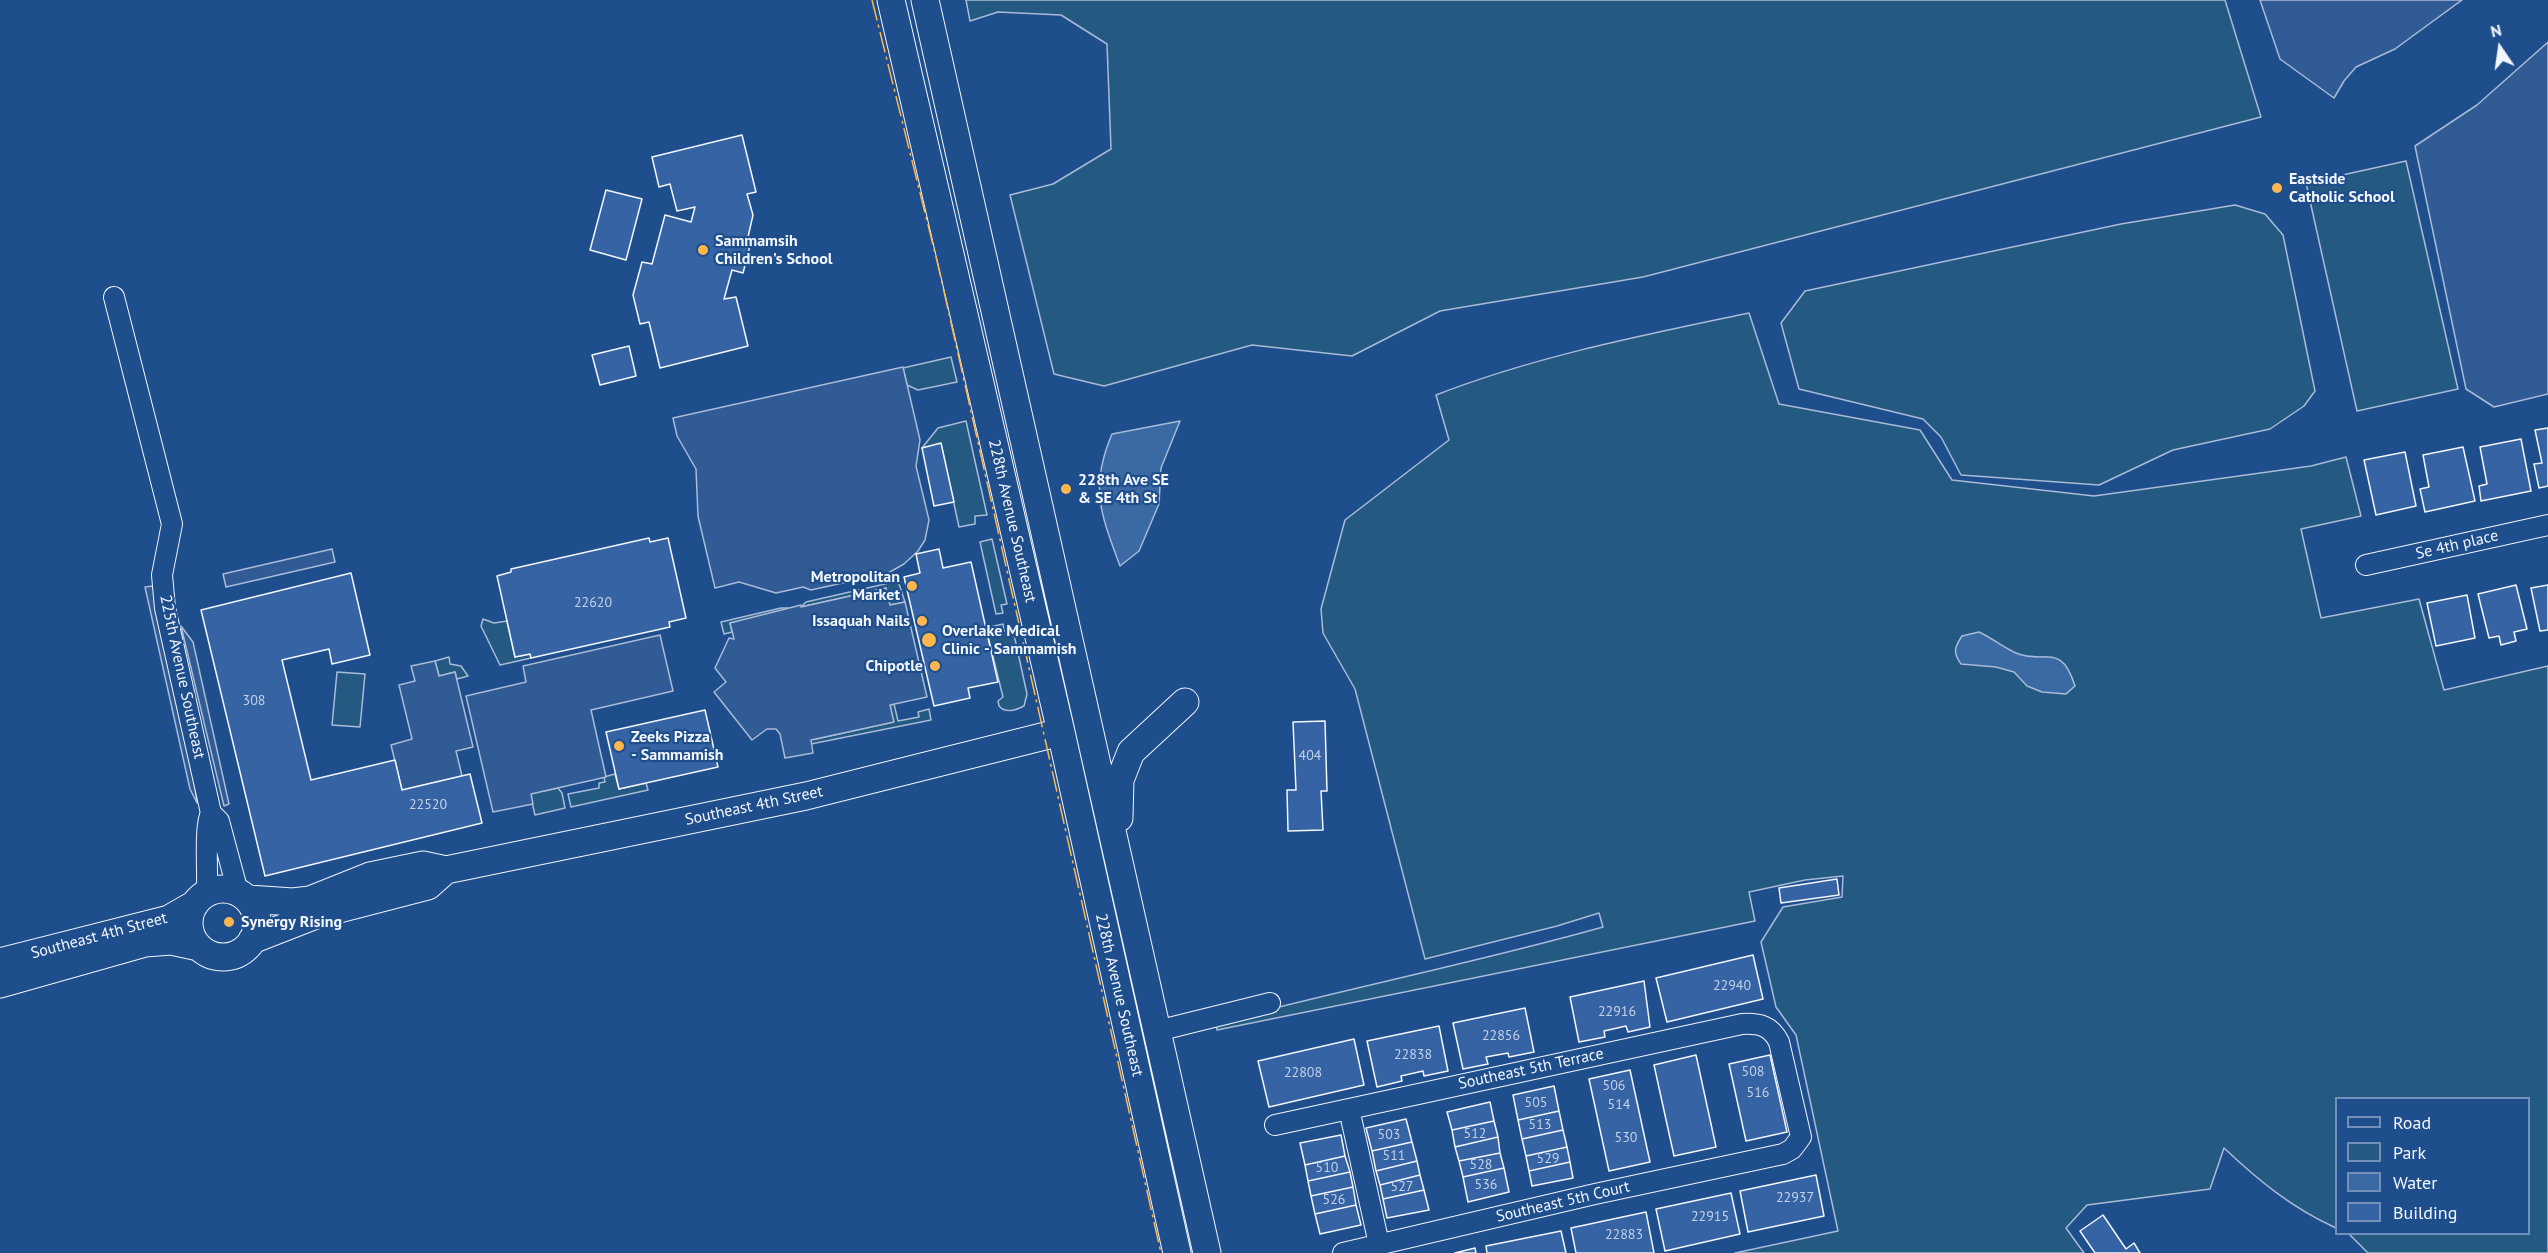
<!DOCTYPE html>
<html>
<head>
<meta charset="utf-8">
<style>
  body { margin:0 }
  #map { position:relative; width:2548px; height:1253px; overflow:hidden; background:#1f4e8c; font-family:"PT Sans",sans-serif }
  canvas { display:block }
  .legend { position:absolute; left:2335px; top:1097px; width:195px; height:138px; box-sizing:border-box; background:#1f4e8c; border:2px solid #7391ba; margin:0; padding:8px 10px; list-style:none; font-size:18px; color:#f2f6ff }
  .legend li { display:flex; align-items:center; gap:12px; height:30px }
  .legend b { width:30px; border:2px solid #7391ba }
  .north { position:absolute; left:2470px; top:18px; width:60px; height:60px; -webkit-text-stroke:4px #1f4e8c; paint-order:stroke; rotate:347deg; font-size:16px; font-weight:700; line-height:24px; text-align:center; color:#f2f6ff }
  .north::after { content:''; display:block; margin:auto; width:21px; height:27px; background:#f2f6ff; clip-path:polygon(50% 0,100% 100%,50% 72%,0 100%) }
</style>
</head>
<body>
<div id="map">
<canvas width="2548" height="1253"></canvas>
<ul class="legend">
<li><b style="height:8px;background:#1f4e8c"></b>Road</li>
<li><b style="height:16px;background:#245a82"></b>Park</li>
<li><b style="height:16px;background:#3b69a3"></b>Water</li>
<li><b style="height:16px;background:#3563a3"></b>Building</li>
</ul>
<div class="north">N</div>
</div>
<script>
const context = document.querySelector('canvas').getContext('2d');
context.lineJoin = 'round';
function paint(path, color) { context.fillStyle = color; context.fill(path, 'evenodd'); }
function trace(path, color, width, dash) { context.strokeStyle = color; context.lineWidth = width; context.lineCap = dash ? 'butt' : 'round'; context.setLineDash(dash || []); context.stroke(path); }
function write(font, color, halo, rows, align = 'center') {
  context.font = font + ' "PT Sans",sans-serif'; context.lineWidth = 4.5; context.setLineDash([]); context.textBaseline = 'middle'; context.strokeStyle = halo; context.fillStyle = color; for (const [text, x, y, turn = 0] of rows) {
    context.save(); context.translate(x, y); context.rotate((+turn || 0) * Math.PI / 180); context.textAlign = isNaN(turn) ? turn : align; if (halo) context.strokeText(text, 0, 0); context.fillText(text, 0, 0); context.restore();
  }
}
const green = new Path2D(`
  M966 0H2225L2261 117 1643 277 1440 311 1352 356 1252 345 1104 386 1054 374 1010 195 1053 184 1111 149 1107 44 1061 15 998 12 970 21Z
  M2406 161 2458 389 2357 411 2306 183Z
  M2235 205 2265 214 2283 235 2315 391 2304 406 2270 429 2173 450 2099 485 1961 475 1941 437 1923 419 1799 389 1781 323 1805 291 2121 224Z
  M1749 313 1779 404 1920 430 1952 480 2094 496 2311 466 2346 457 2361 516 2301 529 2321 618 2419 599 2444 690 2548 666V1253H2368L2349 1234H2528V1098H2336V1228C2292 1208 2259 1181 2224 1148L2210 1189 2087 1205 2066 1228 2084 1253H1735L1838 1231 1796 1035 1776 1007 1761 942 1783 907 1842 897 1843 876 1805 880 1749 892 1755 921 1217 1030 1216 1023C1344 989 1475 963 1603 927L1599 913 1557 926 1425 959 1355 689 1323 633 1321 609 1345 520 1449 440 1436 395C1536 356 1644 335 1749 313Z
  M951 357 957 382 918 390 907 385 903 368Z
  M966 421 987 515 975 516V524L959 527 941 444 922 448 938 428Z
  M992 539 1007 604 1001 605 1003 613 996 614 980 542Z
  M898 581 905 602 890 605 886 588 801 607 806 602Z
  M781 608H788V610L730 623 732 632 724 634 721 622Z
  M483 619 494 623 507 621 515 657 530 654 531 658 500 665 481 626Z
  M1003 624 1004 631 1013 630 1027 694 1024 706C1016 710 1006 714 999 706L998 701 1003 697 986 628Z
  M449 657 450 664 461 666 468 676 457 679 455 672 439 676 435 661Z
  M337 672 365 674 360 727 332 725Z
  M894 704 898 721 919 717 918 712 929 709 931 720 811 744 807 725 816 739 893 722 890 705Z
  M514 726 544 791 558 788 562 793 565 808 535 815Z
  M615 774 619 789 646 783 648 790 571 807 568 794 599 788V783L605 782 604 777Z`);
paint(green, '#245a82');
trace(green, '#a8bbd7', 1.5);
const parking = new Path2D(`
  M2260 0H2462L2395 49 2356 67 2344 81 2334 98 2280 59Z
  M2548 42V394L2494 407 2466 389 2415 146 2477 105Z
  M903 367 920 440 916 466 929 520 925 540 918 551 904 564 888 573 811 590 803 587 776 593 739 582 715 588 698 516 696 469 677 436 673 418Z
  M332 549 335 562 226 587 223 574Z
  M153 586 192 761 197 803 190 789 145 587Z
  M886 588 890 605 905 602 927 697 890 705 894 722 811 740 813 753 785 758 780 734 776 729H767L752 740 714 692 726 682 715 668 729 638 734 639 730 623 801 605V607Z
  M181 626 193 642 229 804 224 806Z
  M660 635 673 691 591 710 606 777 531 794 533 804 493 812 466 696 526 682 523 666Z
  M435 661 439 676 455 672 473 747 456 751 462 776 402 790 391 745 412 739 399 685 415 681 411 666Z`);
paint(parking, '#305b95');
trace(parking, '#a8bbd7', 1.5);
const water = new Path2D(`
  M1180 421 1161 468 1159 504 1139 551 1120 566C1101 514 1089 488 1112 434Z
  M1979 632C1992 638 2004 648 2016 653 2045 665 2061 641 2075 686L2066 694 2042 692 2027 686 2014 672 1996 667 1961 664C1953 653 1954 648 1962 636Z`);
paint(water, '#3b69a3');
trace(water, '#a8bbd7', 1.5);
const building = new Path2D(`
  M742 135 756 192 747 194 753 215 748 237 752 238 743 273 732 270 724 299 736 297 748 346 660 368 649 322 640 324 633 295 642 262 652 264 665 215 691 222 695 207 677 211 670 184 659 187 652 157Z
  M606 190 642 199 626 260 590 250Z
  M629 346 636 376 600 385 592 355Z
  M2548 428V486L2539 488 2534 464 2542 463 2535 430Z
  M2521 439 2531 491 2481 501 2479 486 2487 484 2480 447Z
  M941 443 954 502 934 506 922 448Z
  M2463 447 2475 501 2425 512 2420 489 2429 487 2423 455Z
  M2405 452 2416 506 2376 515 2364 460Z
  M649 538 650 542 668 538 686 618 669 622 670 627 531 658 530 654 515 657 497 576 511 572V569Z
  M939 549 943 568 971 562 998 682 968 688 970 698 934 706 904 577 920 573 916 554Z
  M351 573 370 655 332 664 329 649 282 660 311 780 395 760 402 790 470 774 482 823 265 876 201 610Z
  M2516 585 2527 629 2514 632 2516 641 2501 645 2499 636 2489 638 2478 594Z
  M2548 585V630L2540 631 2531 588Z
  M2467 595 2475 638 2436 646 2427 603Z
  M705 710 718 767 619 789 606 732Z
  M1325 721 1327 791H1321L1323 830 1288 831 1287 790H1296L1293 722Z
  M1837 879 1839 895 1781 903 1779 888Z
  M1753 955 1763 999 1667 1022 1656 978Z
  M1644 981 1650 1027 1628 1032 1626 1026 1604 1031 1605 1037 1579 1042 1570 997Z
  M1525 1008 1534 1052 1509 1057 1508 1053 1486 1057 1488 1064 1463 1069 1453 1023Z
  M1439 1026 1448 1071 1424 1076 1423 1071 1401 1076 1402 1081 1377 1087 1367 1041Z
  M1354 1039 1364 1085 1269 1107 1258 1061Z
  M1696 1055 1716 1147 1674 1156 1654 1065Z
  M1770 1055 1787 1132 1746 1141 1729 1064Z
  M1630 1070 1650 1162 1609 1171 1589 1079Z
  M1554 1086 1559 1111 1518 1120 1513 1095Z
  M1490 1102 1494 1121 1452 1130 1447 1112Z
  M1559 1111 1563 1130 1522 1139 1518 1120Z
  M1406 1119 1412 1142 1372 1151 1366 1128Z
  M1494 1121 1498 1137 1455 1147 1452 1130Z
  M1563 1130 1567 1147 1526 1156 1522 1139Z
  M1341 1135 1345 1156 1305 1165 1300 1143Z
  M1498 1137 1500 1153 1459 1161 1455 1147Z
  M1412 1142 1417 1161 1376 1171 1372 1151Z
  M1567 1147 1570 1162 1529 1171 1526 1156Z
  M1500 1153 1504 1168 1463 1177 1459 1161Z
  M1345 1156 1350 1172 1308 1181 1305 1165Z
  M1417 1161 1420 1175 1380 1185 1376 1171Z
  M1570 1162 1573 1178 1532 1186 1529 1171Z
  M1504 1168 1509 1192 1468 1202 1463 1177Z
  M1350 1172 1353 1187 1311 1196 1308 1181Z
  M1420 1175 1424 1190 1383 1199 1380 1185Z
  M1816 1175 1824 1216 1748 1232 1740 1191Z
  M1353 1187 1356 1205 1315 1214 1311 1196Z
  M1424 1190 1429 1210 1387 1218 1383 1199Z
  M1731 1193 1740 1234 1665 1251 1656 1209Z
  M1356 1205 1361 1225 1320 1234 1315 1214Z
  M1646 1212 1654 1253H1576L1571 1228Z
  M2103 1215 2126 1249 2134 1243 2140 1253H2095L2080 1231Z
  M1561 1231 1566 1253H1487L1486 1246Z
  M1475 1248 1476 1253H1455Z`);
paint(building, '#3563a3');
trace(building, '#f2f6ff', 1.5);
const street = new Path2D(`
  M114 297 172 524 162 575 165 608 211 813 219 821 238 892
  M2366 565 2548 525
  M207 892C208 873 204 826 211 813
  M1157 1031 1270 1003
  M1349 1109 1379 1244
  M1275 1125 1742 1024C1760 1023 1771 1026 1779 1042L1801 1137 1792 1149 1783 1154 1595 1194 1343 1253`);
const secondary = new Path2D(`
  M891 0 1061 732 1177 1253
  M925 0 1207 1253
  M1119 818 1120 780 1131 752 1185 702
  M189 923a34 34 0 1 1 68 0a34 34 0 1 1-68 0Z
  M248 899 293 902 310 900 370 876 423 865 446 870 806 796 1061 732
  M252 940 316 915 428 886 446 870
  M0 962 169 919 195 904
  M0 984 145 943 171 941 199 947`);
trace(street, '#f2f6ff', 22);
trace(secondary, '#f2f6ff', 29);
trace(street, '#1f4e8c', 20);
trace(secondary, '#1f4e8c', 27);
trace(new Path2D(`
  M872 0 938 265 1161 1253`), '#ffb74d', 1.5, [21, 4.5, 3, 4.5]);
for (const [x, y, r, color] of [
  [2277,188,6,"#ffb74d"],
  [703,250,6,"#ffb74d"],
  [1066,489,6,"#ffb74d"],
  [912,586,6,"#ffb74d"],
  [922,621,6,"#ffb74d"],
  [929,640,8,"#ffb74d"],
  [935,666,6,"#ffb74d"],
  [619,746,6,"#ffb74d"],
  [229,922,6,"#ffb74d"]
]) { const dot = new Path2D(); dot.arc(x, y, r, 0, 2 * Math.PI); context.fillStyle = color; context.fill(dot); trace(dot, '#1f4e8c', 2); }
write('14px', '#c3d1e8', null, [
  ["22620",593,603],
  ["308",254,701],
  ["404",1310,756],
  ["22520",428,805],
  ["22940",1732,986],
  ["22916",1617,1012],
  ["22856",1501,1036],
  ["22838",1413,1055],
  ["508",1753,1072],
  ["22808",1303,1073],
  ["506",1614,1086],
  ["516",1758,1093],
  ["505",1536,1103],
  ["514",1619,1105],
  ["513",1540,1125],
  ["512",1475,1134],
  ["503",1389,1135],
  ["530",1626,1138],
  ["511",1394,1156],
  ["529",1548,1159],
  ["528",1481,1165],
  ["510",1327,1168],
  ["536",1486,1185],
  ["527",1402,1187],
  ["22937",1795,1198],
  ["526",1334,1200],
  ["22915",1710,1217],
  ["22883",1624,1235]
]);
write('bold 16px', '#f2f6ff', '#1f4e8c', [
  ["Eastside",2289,179],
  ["Catholic School",2289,197],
  ["Sammamsih",715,241],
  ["Children's School",715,259],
  ["228th Ave SE",1078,480],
  ["& SE 4th St",1078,498],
  ["Metropolitan",900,577,"right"],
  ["Market",900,595,"right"],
  ["Issaquah Nails",910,621,"right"],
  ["Overlake Medical",942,631],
  ["Clinic - Sammamish",942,649],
  ["Chipotle",923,666,"right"],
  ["Zeeks Pizza",631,737],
  ["- Sammamish",631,755],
  ["Synergy Rising",241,922]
], 'left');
write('16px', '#f2f6ff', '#1f4e8c', [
  ["228th Avenue Southeast",1012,521,77],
  ["Se 4th place",2457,545,-13],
  ["225th Avenue Southeast",182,677,78],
  ["Southeast 4th Street",754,806,-12],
  ["Southeast 4th Street",99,936,-15],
  ["228th Avenue Southeast",1119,995,77],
  ["Southeast 5th Terrace",1531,1069,-12],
  ["Southeast 5th Court",1563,1202,-13]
]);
</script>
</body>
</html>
